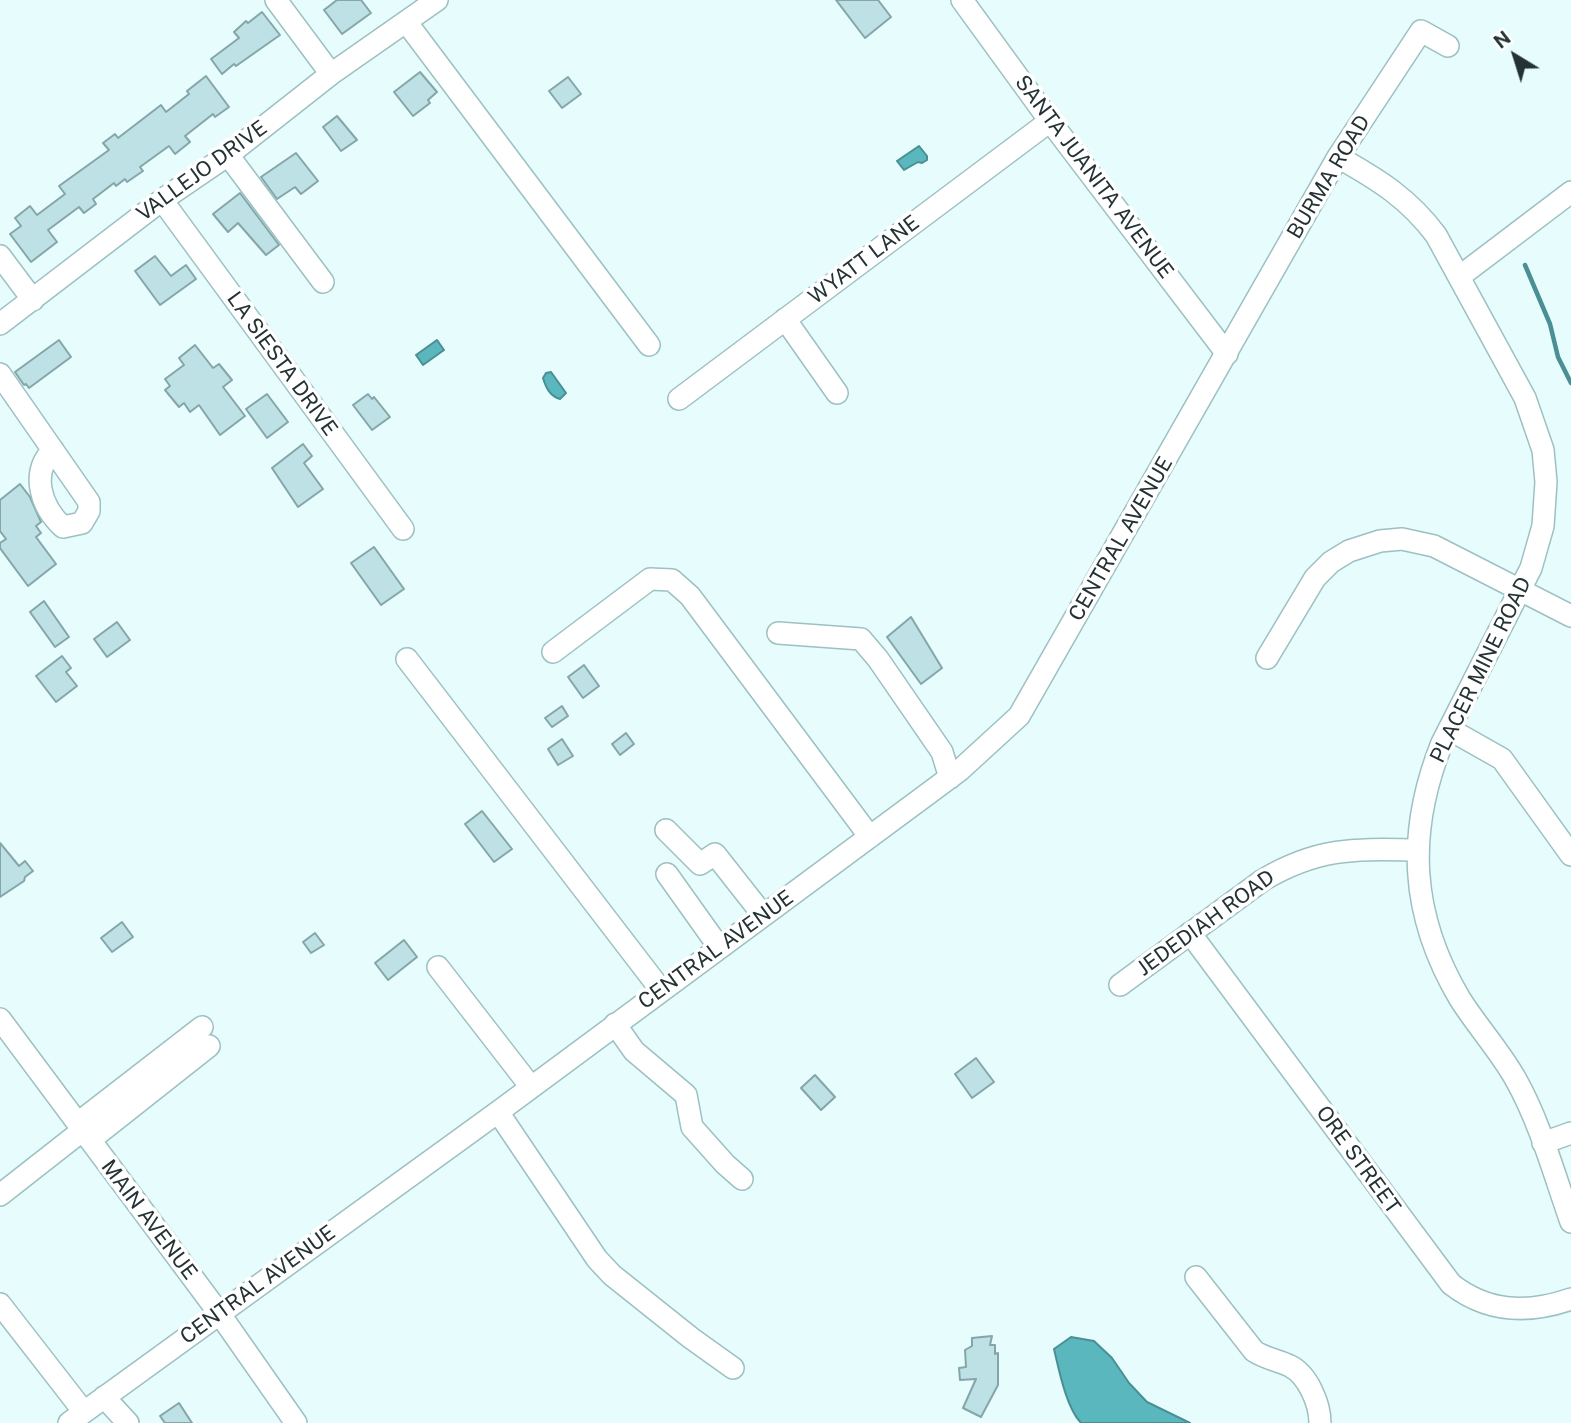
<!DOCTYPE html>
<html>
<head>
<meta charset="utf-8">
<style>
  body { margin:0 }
  #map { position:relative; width:1571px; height:1423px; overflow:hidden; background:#e6fcfd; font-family:"Public Sans",sans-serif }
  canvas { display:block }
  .north { position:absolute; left:1480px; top:21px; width:70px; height:70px; -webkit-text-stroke:5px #fff; paint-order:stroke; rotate:322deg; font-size:19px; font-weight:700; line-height:28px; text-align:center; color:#243233 }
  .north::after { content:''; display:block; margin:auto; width:24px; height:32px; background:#243233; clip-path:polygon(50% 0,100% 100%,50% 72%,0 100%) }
</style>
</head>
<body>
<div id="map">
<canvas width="1571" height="1423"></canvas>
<div class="north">N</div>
</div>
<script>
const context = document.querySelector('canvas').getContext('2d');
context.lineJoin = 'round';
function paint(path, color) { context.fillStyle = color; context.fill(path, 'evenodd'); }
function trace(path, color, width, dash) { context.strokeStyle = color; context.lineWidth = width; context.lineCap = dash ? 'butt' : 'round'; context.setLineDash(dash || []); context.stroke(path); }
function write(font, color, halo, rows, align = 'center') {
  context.font = font + ' "Public Sans",sans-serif'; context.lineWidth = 7; context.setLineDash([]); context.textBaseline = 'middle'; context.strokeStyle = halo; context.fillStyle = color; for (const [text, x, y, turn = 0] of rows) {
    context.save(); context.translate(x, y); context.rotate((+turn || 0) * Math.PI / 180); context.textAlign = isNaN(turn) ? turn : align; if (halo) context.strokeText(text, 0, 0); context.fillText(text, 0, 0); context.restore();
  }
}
const water = new Path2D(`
  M919 146 927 156V160L922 163 918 162 904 170 897 161Z
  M437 340 444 350 423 365 416 355Z
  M551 372 566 393 560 399C550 396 546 388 543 378L546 373Z
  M1071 1337 1094 1341 1112 1358 1129 1383 1147 1402 1190 1423H1081C1066 1407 1059 1370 1054 1349Z`);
paint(water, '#5ab7be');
trace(water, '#4a8f94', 2);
trace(new Path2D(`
  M1525 265 1550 324 1558 357 1571 383`), '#4a8f94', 4.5);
const building = new Path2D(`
  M337 0H361L371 13 342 34 324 10Z
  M836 0H878L891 17 865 38Z
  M262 12 280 35 236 66 234 64 222 74 211 59 239 38 234 32 246 21 248 23Z
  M420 72 437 92 428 100 430 103 413 116 394 92Z
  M206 76 229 107 215 117 213 114 185 136 190 142 175 154 169 146 140 167 143 171 127 182 125 179 116 186 114 183 93 199 96 204 84 213 79 207 48 230 57 242 31 262 10 234 21 226 15 218 30 206 37 215 65 194 59 186 109 150 103 143 115 134 118 138 161 105 166 112 189 94 187 91Z
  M568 77 581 94 562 108 549 91Z
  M337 116 357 140 341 151 323 127Z
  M296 153 318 181 301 194 295 187 277 199 261 177Z
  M240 193 279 245 266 255 238 223 228 232 213 214Z
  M155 256 171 276 186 265 196 279 160 305 135 271Z
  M59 340 71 357 29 388 26 384 24 385 15 372Z
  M195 345 213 368 219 364 232 380 223 387 245 416 220 435 199 405 190 412 184 403 179 407 165 390 170 386 165 379 184 365 179 358Z
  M267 394 288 422 267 438 246 409Z
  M368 394 372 399 374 397 390 417 372 430 353 405Z
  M303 444 312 456 304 463 323 489 298 507 272 468Z
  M20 484 30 497 41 522 36 526 41 533 36 537 56 564 28 586 0 548V543L6 539 0 531V500Z
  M374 547 404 589 381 605 351 563Z
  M44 601 69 637 55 647 30 612Z
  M911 617 942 668 921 684 887 637Z
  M117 622 130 640 107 657 94 639Z
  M62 656 71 668 66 672 77 686 56 702 36 676Z
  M584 665 599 686 583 698 568 677Z
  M562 706 568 716 552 727 545 718Z
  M626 733 634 744 620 755 612 744Z
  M562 739 573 756 558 765 548 749Z
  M482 811 512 849 494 862 465 824Z
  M0 843 19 866 25 861 33 871 25 877 24 881 0 897Z
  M122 922 133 937 112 952 101 938Z
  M315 933 324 945 311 953 303 942Z
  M404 940 417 957 388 980 375 963Z
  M976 1058 994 1082 972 1098 955 1074Z
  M815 1075 835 1097 821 1110 801 1088Z
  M992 1336 990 1345H995V1354L998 1353V1385L981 1417 963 1408 976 1379 960 1380 959 1368 966 1367 965 1350 972 1346V1338Z
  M179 1403 192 1423H165L160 1416Z`);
paint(building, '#bde1e4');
trace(building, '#84a6a9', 2);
const minor = new Path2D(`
  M276 0 331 74
  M962 0 1050 121 1227 354
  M407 23 649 345
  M228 155 323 282
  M1338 157C1379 180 1408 198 1436 235L1525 398 1543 450 1546 482 1543 526 1531 568 1442 743C1406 833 1410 915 1460 999 1477 1026 1499 1050 1515 1078 1540 1122 1554 1174 1571 1222
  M162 200 403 529
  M0 256 33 300
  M1459 277 1571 192
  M785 319 837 393
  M0 324 162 200 228 155 331 74 437 0
  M0 374 89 502V511L82 523 63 527C41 507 30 473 53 450
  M679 399 1050 121
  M778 633 861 639 878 659 942 752 950 778
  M553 652 650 579 672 580 690 596 870 837
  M1267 658 1315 578 1331 562 1349 551 1380 541 1402 539 1434 546 1571 616
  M407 659 661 990
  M1449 729 1502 759 1571 855
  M666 830 700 864 715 854 763 915
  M667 874 719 947
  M1190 933 1451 1284C1488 1313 1528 1314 1571 1299
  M438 967 531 1087
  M1120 985 1263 880C1319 847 1355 849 1417 850
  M0 1019 219 1313 296 1423
  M615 1024 634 1051 686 1095 692 1127 725 1164 742 1179
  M498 1112 597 1259 612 1275 691 1338 733 1368
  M78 1123 202 1027
  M90 1140 209 1046
  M1543 1143 1571 1133
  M0 1195 83 1130
  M1196 1277 1254 1351C1266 1359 1278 1360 1290 1366 1308 1375 1320 1404 1320 1423
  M0 1304 84 1412
  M104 1397 128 1423
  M69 1423 498 1112 960 770 1019 716 1338 157 1421 31 1448 46`);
trace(minor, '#9dc0c2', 24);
trace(minor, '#fff', 21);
write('21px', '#243233', '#fff', [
  ["VALLEJO DRIVE",202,171,-36],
  ["SANTA JUANITA AVENUE",1094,177,53],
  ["BURMA ROAD",1329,177,-59],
  ["WYATT LANE",864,260,-37],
  ["LA SIESTA DRIVE",282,364,54],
  ["CENTRAL AVENUE",1121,539,-60],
  ["PLACER MINE ROAD",1481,670,-64],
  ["JEDEDIAH ROAD",1206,923,-36],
  ["CENTRAL AVENUE",716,950,-36],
  ["ORE STREET",1358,1160,54],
  ["MAIN AVENUE",149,1220,53],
  ["CENTRAL AVENUE",258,1285,-36]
]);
</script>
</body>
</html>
